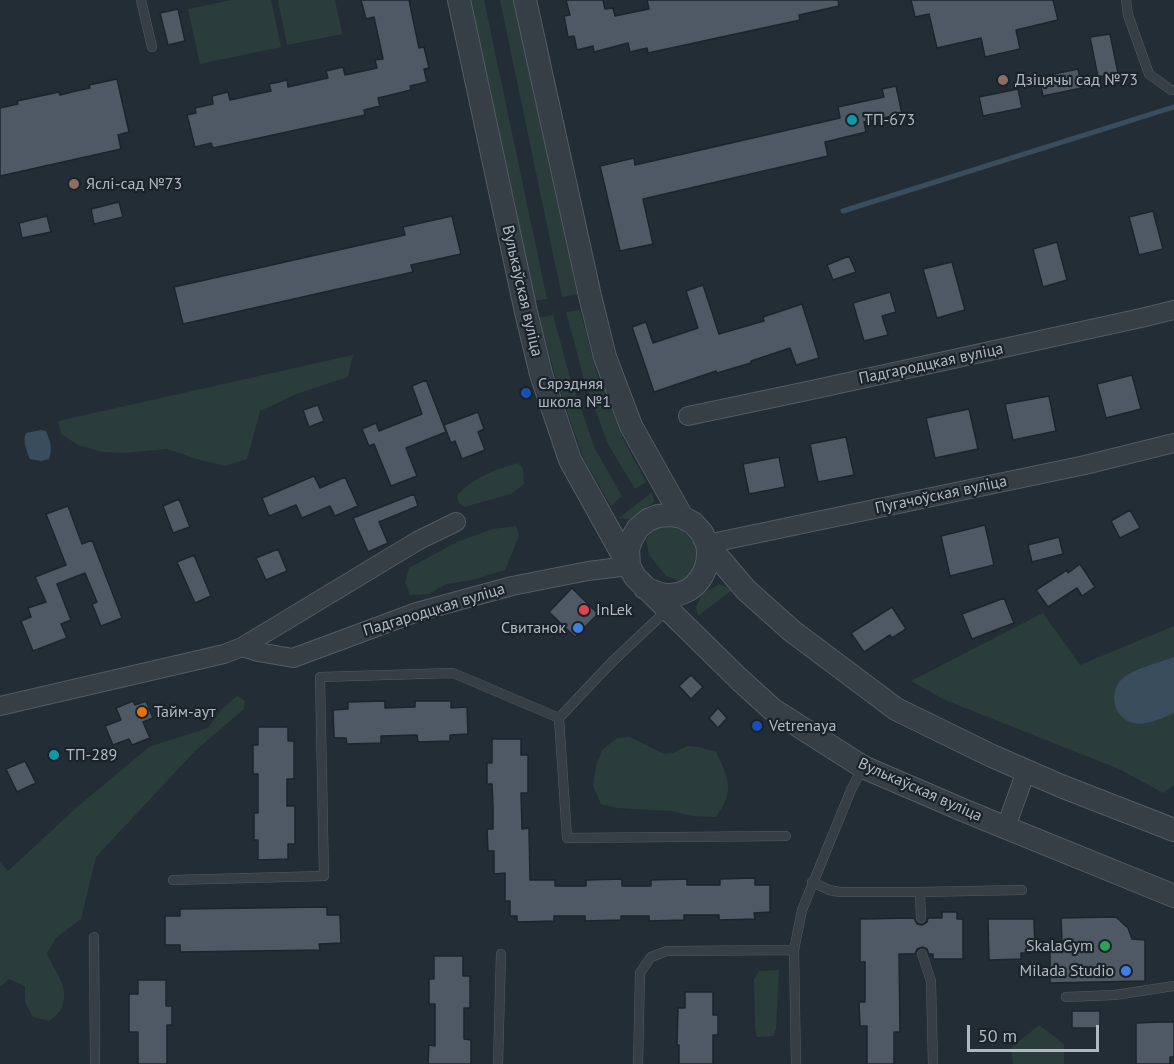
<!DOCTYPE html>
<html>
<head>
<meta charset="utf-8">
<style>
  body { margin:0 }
  #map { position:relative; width:1174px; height:1064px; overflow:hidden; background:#232d35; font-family:"PT Sans",sans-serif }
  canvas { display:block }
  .scale { position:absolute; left:967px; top:1025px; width:132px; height:27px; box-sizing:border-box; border:3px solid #b0b9c2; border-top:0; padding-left:8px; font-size:18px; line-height:21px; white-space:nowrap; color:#b0b9c2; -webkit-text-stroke:4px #1b232a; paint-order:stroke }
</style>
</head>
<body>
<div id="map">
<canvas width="1174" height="1064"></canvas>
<div class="scale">50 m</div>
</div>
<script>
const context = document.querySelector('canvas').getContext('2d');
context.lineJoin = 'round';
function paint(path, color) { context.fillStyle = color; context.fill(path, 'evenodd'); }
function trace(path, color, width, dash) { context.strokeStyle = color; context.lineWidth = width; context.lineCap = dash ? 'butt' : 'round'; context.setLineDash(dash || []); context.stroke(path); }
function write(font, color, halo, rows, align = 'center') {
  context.font = font + ' "PT Sans",sans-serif'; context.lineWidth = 4.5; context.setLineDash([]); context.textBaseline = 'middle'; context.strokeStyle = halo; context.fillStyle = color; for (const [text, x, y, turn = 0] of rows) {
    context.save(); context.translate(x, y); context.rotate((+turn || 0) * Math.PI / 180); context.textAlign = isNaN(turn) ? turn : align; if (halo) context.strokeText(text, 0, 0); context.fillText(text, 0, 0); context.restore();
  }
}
paint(new Path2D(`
  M232 0H271L281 47 200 64 188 9Z
  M278 0H335L342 34 287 45Z
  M469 0H484L547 299 533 301Z
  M500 0H514L577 294 562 297Z
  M580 310 595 367 622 437 646 482 635 489 608 444 584 379 566 312Z
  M553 315 569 374 595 449 622 496 611 506 584 459 558 386 539 318Z
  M353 355 348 377 294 395 260 411 247 459 225 466 200 460 167 449 124 453 102 452 78 445 61 434 58 421Z
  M518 463 523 469 524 484 511 494 464 507 459 503 457 495C473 478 495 469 518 463Z
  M652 492 654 502 629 519 619 518Z
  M516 526 519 536 505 570 472 580 446 584 429 594 410 595 405 582 409 568 457 542 492 529Z
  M679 526 694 543 701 558 690 579 679 581 666 576 649 555 646 540 654 527Z
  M720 584 732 590 698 616 696 607 703 593Z
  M1043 613 1080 665 1174 626V785L1163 793 1119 769 945 700 911 681Z
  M237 696 245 701 244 709 195 751 96 857 81 919 56 938 47 953C54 972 70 985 62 1007 61 1012 54 1017 49 1021L33 1017 25 1002V986L9 979 0 987V862L8 871 75 809 149 747 208 728 223 708Z
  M630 737 664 754 673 753 687 746 699 747 716 752C729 779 735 790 716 817L692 816 671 811 617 808 601 804 593 786 596 766 602 750 617 738Z
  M779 970 776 1029 773 1036 757 1037 755 1028 754 979 759 971Z
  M1039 1025 1064 1044V1064H1013L1011 1048Z`), '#2a3d3b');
paint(new Path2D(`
  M41 430 46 431C50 441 53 448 49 459L41 461 30 459C27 451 22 441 26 433Z
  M1174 657V713C1162 718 1147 726 1134 723 1113 719 1108 692 1122 679 1134 668 1159 663 1174 657Z`), '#394d5d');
trace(new Path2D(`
  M843 211 1174 107`), '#394d5d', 5);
const building = new Path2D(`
  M361 0H409L419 48 424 47 429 68 424 69 427 82 410 86 411 90 378 98 380 106 364 110 365 115 213 148 211 143 195 147 187 115 196 113 195 108 213 104 212 96 228 92 230 100 271 91 269 84 279 82 287 80 288 87 328 78 326 71 343 67 345 75 377 68 375 60 383 59 374 17 366 19Z
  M566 0H603L605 9 613 8 615 16 649 9 647 0H838L839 6 799 15 800 20 648 53 647 48 630 52 628 43 594 52 593 46 577 50 574 36 568 37 564 16 570 15Z
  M911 0H1053L1058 20 1016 30 1020 49 985 57 981 38 937 48 929 14 915 17Z
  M178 9 185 41 168 45 160 13Z
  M1110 34 1118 73 1098 77 1090 37Z
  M1078 69 1082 88 1043 96 1039 77Z
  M117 79 129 132 118 135 121 149 0 176V108L18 104 17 101 59 92 60 95 76 91 90 88 89 85Z
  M896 86 902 114 864 122 866 132 825 142 828 156 643 199 653 244 620 251 600 166 634 158 635 165 840 118 838 107 884 97 882 89Z
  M1018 89 1022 108 983 116 979 97Z
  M119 202 123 217 94 224 91 209Z
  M1153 211 1163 249 1139 255 1129 217Z
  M47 216 51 232 22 238 19 223Z
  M452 216 461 254 411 265 413 272 183 324 174 287 405 235 403 227Z
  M1057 242 1067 280 1043 287 1033 249Z
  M849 256 856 272 833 280 827 265Z
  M952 262 965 310 937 318 923 269Z
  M703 285 719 334 764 321 763 317 802 304 819 358 796 365 790 348 751 361V363L717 373 716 371 654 392 632 327 646 322 653 343 698 328 686 291Z
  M890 292 896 312 882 316 888 335 864 341 853 303Z
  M1132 375 1141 409 1106 418 1097 384Z
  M426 380 446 432 406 448 417 476 391 486 374 444 369 446 362 429 376 423 379 431 422 414 412 386Z
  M1049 396 1056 431 1013 440 1005 404Z
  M318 405 324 421 309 427 303 410Z
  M969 409 978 449 935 458 926 418Z
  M478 412 484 429 478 432 485 450 462 459 455 441 451 443 444 425Z
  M846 437 854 475 818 482 810 444Z
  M779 457 785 487 749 494 743 464Z
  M314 476 320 488 345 477 358 506 335 516 330 506 302 518 296 505 269 516 262 498Z
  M414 494 418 506 379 522 388 543 368 552 353 518Z
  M179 499 190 527 173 533 163 506Z
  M68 506 82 544 92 540 122 618 101 626 92 604 97 602 85 573 57 584 71 620 61 624 67 638 33 651 21 621 31 617 28 608 46 602 35 577 66 565 46 514Z
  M1130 510 1140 528 1120 538 1111 521Z
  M985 525 994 565 950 576 941 536Z
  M1059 537 1063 554 1032 562 1028 545Z
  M278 549 287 571 266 580 256 558Z
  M194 555 211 596 195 603 177 562Z
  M1080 564 1095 587 1082 596 1077 588 1048 607 1036 590 1067 570 1068 573Z
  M572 588 598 614 575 637 549 612Z
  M1004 598 1014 623 972 639 962 614Z
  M892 607 906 629 892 638 890 635 864 652 851 633Z
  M691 675 703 687 691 699 679 686Z
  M133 701 135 705 146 701 153 718 143 722 150 738 132 745 129 739 113 745 105 726 121 720 116 708Z
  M385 701V708L415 707V701H451V708L467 707 468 734 450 735V741L418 742 417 735 381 736V743L347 744 346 738H334L333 710 348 709V702Z
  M718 708 727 718 718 728 709 718Z
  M258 727H288V741H294V779H287V806H295V844H288V859L258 860V840H254V813H258V774H253V745H258Z
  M492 739H521V755H528V793H521L522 829 529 828 530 880H555V886H586V880L622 879V886H651V880L687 879V885H720V879L755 878V885H770V912L754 913 755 919 719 920V915H684V920L649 921V916H621V920L585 921V916H554V921L517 922V916H510V901H505V873L494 874V851H488L487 829H493V806L492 784H487V763H492Z
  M25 761 36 783 17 792 6 769Z
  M327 907V915H340L341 943 319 944 320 950 180 952V945H165V916H180V909Z
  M942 912H957V919H963V959H933V954H929L927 949 923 947 917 949 915 954H899L900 1032H894V1064H867V1026H860L859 1002H865V962H860V919L914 918 917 924 922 925 927 922 928 918H942Z
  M1116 917 1128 928 1132 939 1145 940V981L1050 983V942H1062L1061 918Z
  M988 919H1034L1035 953H1021V959L989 960Z
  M434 956H463V976H470V1008H464V1039L471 1040V1064H428L429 1045 435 1046V1004H429V979H434Z
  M138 980H166V1006H172V1025H167V1064H138V1032H129V994H138Z
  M685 992H713V1015H718V1035H713V1064H679V1045H677L678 1008H685Z
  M1072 1011H1100V1028H1072Z
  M1161 1022H1174V1057H1170V1064H1136V1023Z`);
paint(building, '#4e5964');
trace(building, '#1d252c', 1.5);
const service = new Path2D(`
  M141 0 152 47
  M1126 0 1128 15 1149 74 1171 90H1174
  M559 718 567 838 786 836
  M173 880 324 876 320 677 453 673 559 718 612 662 667 610
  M812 882 829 890 840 892H920L921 918
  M920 892 1022 890
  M94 937 95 1064
  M794 950 796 1064
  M922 954 931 981 933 1064
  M1066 997 1115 995 1174 986
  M498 1064 501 954
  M638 1064 640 973 651 957 667 951 794 950 802 910 851 790 863 767`);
const minor = new Path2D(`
  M688 416 807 391 1141 318 1174 310
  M707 544 1085 465 1174 443
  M242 647 419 540 456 522
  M0 706 224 654 242 647 258 652 293 658 417 612 512 586 588 571 629 566
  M1006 827 1026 771`);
const tertiary = new Path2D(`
  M459 0 526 312 541 374 570 460 635 577 739 679 772 709 863 767 970 813 1174 896
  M525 0 590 296 605 357 631 426 682 517
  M629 566 628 549 632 538 638 528 648 520 658 516 670 515 682 517 693 523 702 533 707 544 746 590 792 631 896 709 992 756 1061 786 1174 830
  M645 588C652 591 660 595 668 595 696 596 712 569 707 544`);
trace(service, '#535c64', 10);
trace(minor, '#535c64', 20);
trace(tertiary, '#535c64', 24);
trace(service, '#363e46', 9);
trace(minor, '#363e46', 18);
trace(tertiary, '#363e46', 22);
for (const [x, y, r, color] of [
  [1003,80,6,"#8d6e63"],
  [852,120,6,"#0f9aa8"],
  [74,184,6,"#8d6e63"],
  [526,393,6,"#1a4fb4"],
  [584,610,6,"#e0444e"],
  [578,628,6,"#3f7fe0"],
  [142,712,6,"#e8710a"],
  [757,726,6,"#1a4fb4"],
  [54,755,6,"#0f9aa8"],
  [1105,946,6,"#2e9e5b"],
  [1126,971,6,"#3f7fe0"]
]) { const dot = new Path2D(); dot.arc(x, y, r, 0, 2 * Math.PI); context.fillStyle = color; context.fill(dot); trace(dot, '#1b232a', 2); }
write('16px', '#b0b9c2', '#1b232a', [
  ["Дзіцячы сад №73",1015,80],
  ["ТП-673",864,120],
  ["Яслі-сад №73",86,184],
  ["Сярэдняя",538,384],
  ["школа №1",538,402],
  ["InLek",596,610],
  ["Свитанок",566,628,"right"],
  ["Тайм-аут",154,712],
  ["Vetrenaya",769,726],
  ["ТП-289",66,755],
  ["SkalaGym",1093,946,"right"],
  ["Milada Studio",1114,971,"right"]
], 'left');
write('16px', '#b0b9c2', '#1b232a', [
  ["Вулькаўская вуліца",522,291,77],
  ["Падгародцкая вуліца",931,364,-12],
  ["Пугачоўская вуліца",941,495,-12],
  ["Падгародцкая вуліца",434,610,-17],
  ["Вулькаўская вуліца",920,790,24]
]);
</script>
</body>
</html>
